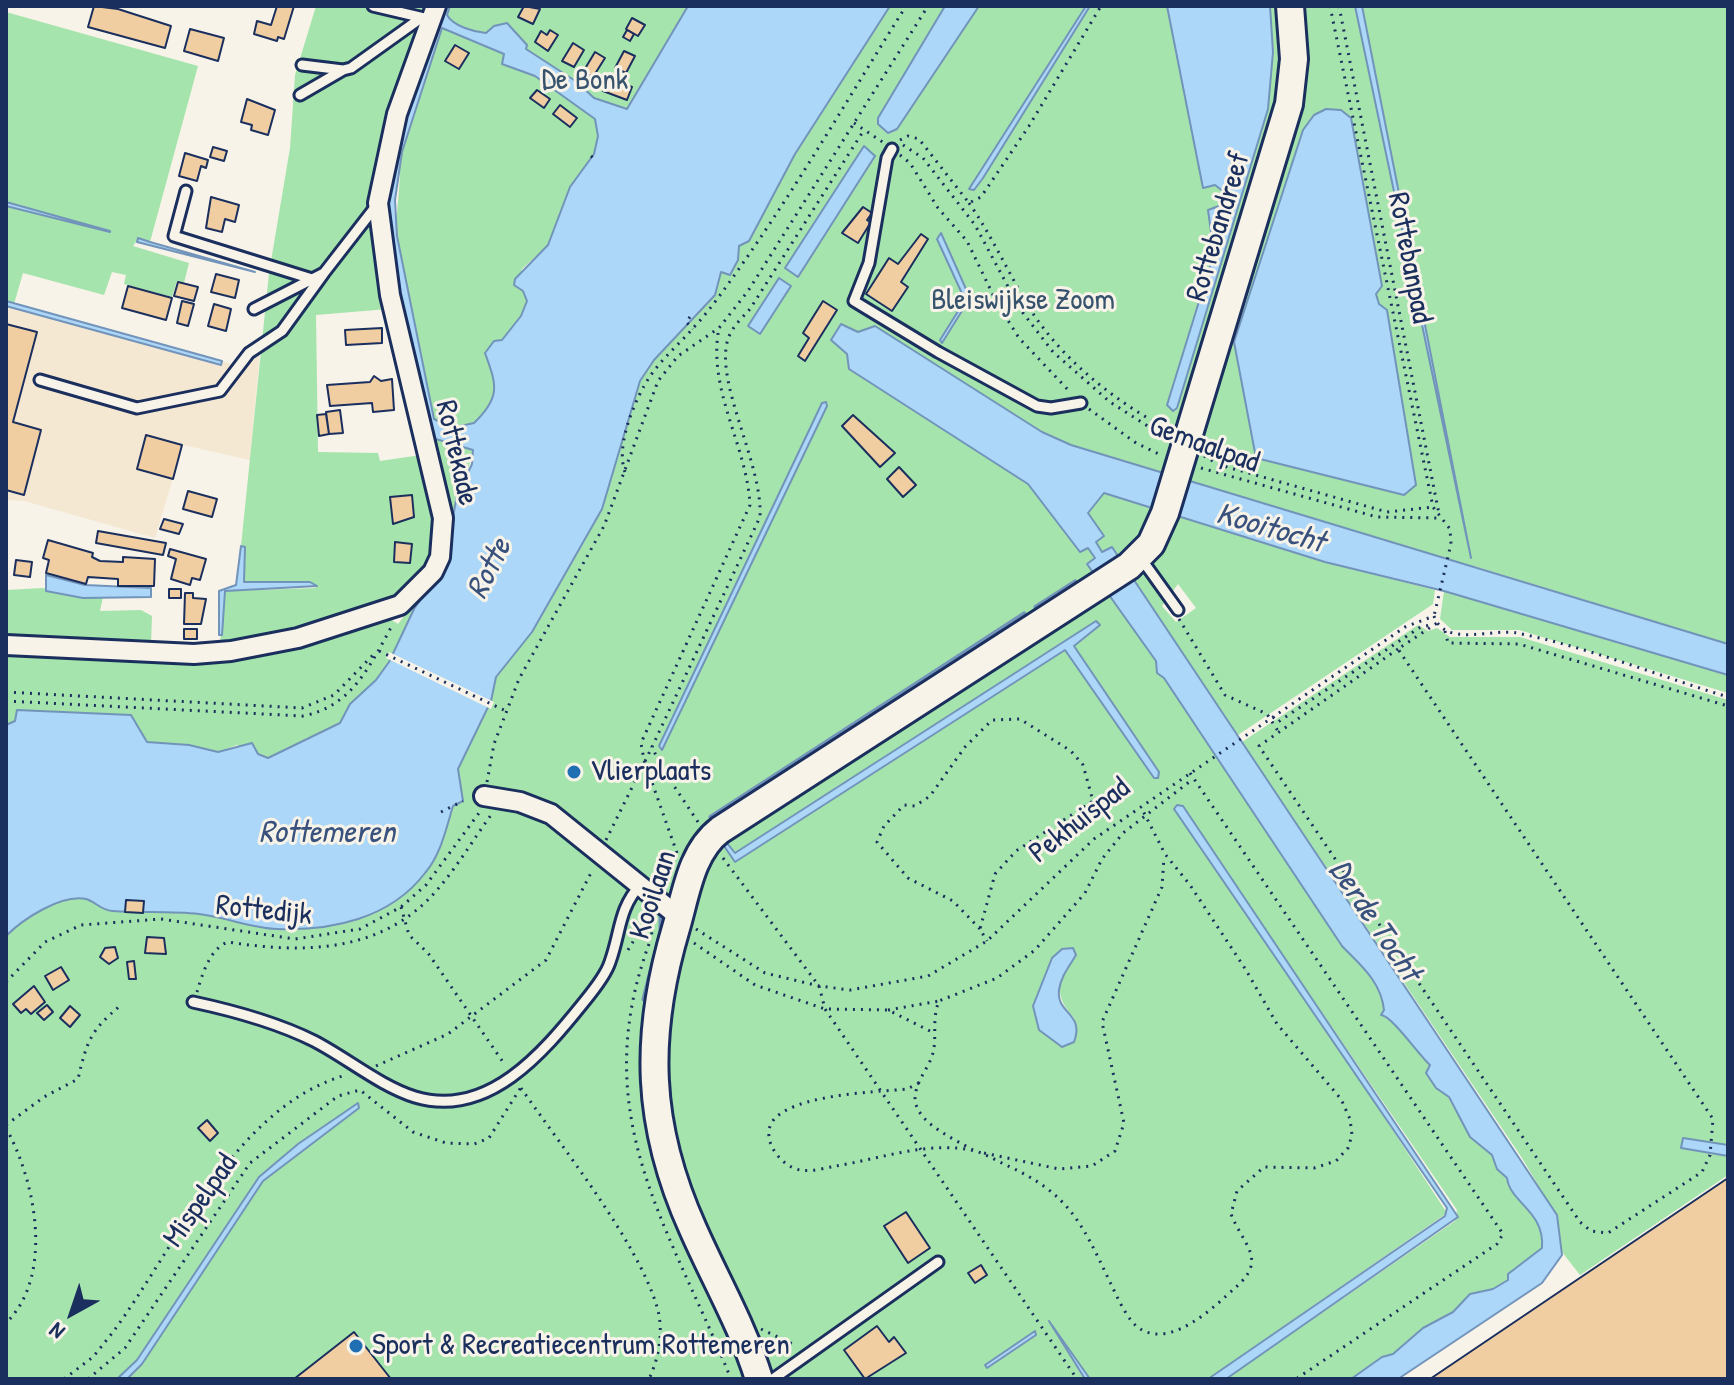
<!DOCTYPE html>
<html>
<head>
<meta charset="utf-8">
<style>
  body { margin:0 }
  #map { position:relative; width:1734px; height:1385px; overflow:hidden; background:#f7f3e8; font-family:"Patrick Hand",sans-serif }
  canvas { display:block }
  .frame { position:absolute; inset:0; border:8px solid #1b2f5e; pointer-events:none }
  .north { position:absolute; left:32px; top:1273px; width:80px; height:80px; -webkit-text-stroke:6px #f7f3e8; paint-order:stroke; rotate:220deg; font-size:22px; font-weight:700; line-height:32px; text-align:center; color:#1b2f5e }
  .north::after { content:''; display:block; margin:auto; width:28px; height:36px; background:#1b2f5e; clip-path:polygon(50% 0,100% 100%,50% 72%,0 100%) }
</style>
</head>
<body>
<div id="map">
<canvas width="1734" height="1385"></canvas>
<div class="frame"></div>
<div class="north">N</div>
</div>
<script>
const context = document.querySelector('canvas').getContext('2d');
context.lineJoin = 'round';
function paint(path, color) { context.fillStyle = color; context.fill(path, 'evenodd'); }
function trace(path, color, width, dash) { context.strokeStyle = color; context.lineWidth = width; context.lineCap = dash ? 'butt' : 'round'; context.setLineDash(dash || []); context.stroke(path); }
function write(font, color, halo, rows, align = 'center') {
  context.font = font + ' "Patrick Hand",sans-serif'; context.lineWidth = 6; context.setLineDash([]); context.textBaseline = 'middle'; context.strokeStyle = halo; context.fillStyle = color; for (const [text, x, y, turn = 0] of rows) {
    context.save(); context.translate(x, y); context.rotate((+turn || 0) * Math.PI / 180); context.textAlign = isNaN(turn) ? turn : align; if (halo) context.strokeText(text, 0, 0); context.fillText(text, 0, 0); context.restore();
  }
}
paint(new Path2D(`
  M6 304 233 364 260 351 250 460 183 445 155 538 24 501 6 500Z`), '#f5e8d3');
paint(new Path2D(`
  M316 6H430L382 150 388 309 316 315 318 452 378 453 380 461 421 455 433 492 435 559 406 594 316 627 220 644 225 591 316 588 310 582H244L245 547 241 546 269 273 290 148 295 75Z
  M442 6H751L570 187 548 245 522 269 518 289 523 291 527 301 521 316 502 341H494L485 353C496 384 503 396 474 423L451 428 434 419C422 359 402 293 397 232 395 204 407 158 394 137Z
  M842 6H1728V644L1474 566 1325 562 1435 590 1433 604 1238 735 1157 614 1147 649 1156 661 1157 673 1164 678 1342 946 1353 954 1382 993 1386 1014 1430 1065 1470 1137 1492 1155 1497 1169 1507 1178C1510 1203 1545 1211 1542 1248L1508 1279 1493 1289 1470 1294 1453 1312 1423 1328 1393 1354 1381 1357 1351 1379H1226L1455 1221 1457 1210 1179 804 1447 1213 1208 1379H6V879L311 906 617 373ZM1178 584 1196 608 1176 622 1162 606ZM1087 665 1159 772 1156 779 1080 669ZM1070 966C1053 986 1059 1002 1075 1019L1033 1006 1043 985Z
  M6 12 198 66 150 242 138 239 133 246 189 263 184 283 177 281 172 297 124 284 126 275 112 272 104 295 23 273 14 304 6 301V206L110 232 6 202Z
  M429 437 473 450 444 565 414 609 389 662 376 680 350 704 340 724 268 759 237 745 218 752 189 745 147 742 139 733 18 710 16 721 6 725V652L196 659 387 617 398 624 441 567Z
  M43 588 82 598 103 597 100 611 141 610 152 616 151 644 6 637V590Z
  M1444 591 1728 675V693L1519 630H1452L1440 619Z
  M1418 625 1428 631 1437 628 1450 637H1520L1728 700V1145L1684 1138 1681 1147 1728 1156V1175L1580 1275 1562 1252 1556 1215 1522 1158 1242 742Z`), '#a5e4ac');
const water = new Path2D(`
  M442 6H450L447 15C453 26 474 32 486 33L494 26 507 23 527 45 526 49 577 82 594 98 627 109 688 6H890L795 154 749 241 739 246 738 260 730 275 721 272 715 295 654 360 640 381 602 509 532 632 496 677 491 701 458 769 463 801 453 806C446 829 441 854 425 873 390 919 331 931 277 929 251 928 225 917 199 914 170 911 141 913 113 911 102 911 96 902 86 899 61 894 23 919 6 936V725L15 721 17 710 131 715 147 742 189 745 218 752 252 743 258 754 268 758 340 723 350 704 376 680 389 662 414 609 444 566 457 495 472 464 473 450 429 437C416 360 384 280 387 201 390 142 423 62 442 6ZM442 28 504 54 502 64 535 76 595 119 598 136 594 154 570 187 548 245 515 279 514 285 523 291 527 301 521 316 502 340 494 341 485 353C496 384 502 396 474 423L451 428 434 419 397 236 395 200 402 152Z
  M945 6H979L897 129 888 133 878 124V118Z
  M1086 6H1090L983 178 974 190 969 189Z
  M1167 6H1270L1273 52 1268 109 1177 408 1173 411 1167 405 1214 253 1208 210 1219 206 1224 192 1215 185 1203 188Z
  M1355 6H1362L1471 558Z
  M1326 109 1341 110 1351 118 1382 286 1376 294 1379 304 1387 310 1416 485 1404 495 1256 458 1234 342 1303 130 1314 115Z
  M864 146 875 156 798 277 785 268Z
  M6 202 110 231V232L6 206Z
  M941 233 970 298 942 343 940 340 965 300 937 239Z
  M138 238 150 242 255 272 137 242Z
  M779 278 791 286 760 334 748 326Z
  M6 301 222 361 221 365 6 306Z
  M841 324 858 332 875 326 1042 432 1071 445 1728 644V675L1444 591 1325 562 1104 493 1088 513 1104 536 1096 542 1102 552 1112 547 1557 1215 1562 1255 1542 1283 1398 1379H1351L1382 1357 1393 1354 1423 1328 1453 1312 1470 1294 1493 1289 1508 1280V1274L1542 1248C1545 1211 1510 1203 1507 1178L1497 1169 1492 1155 1470 1137 1449 1097 1436 1088 1426 1073 1430 1065C1419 1055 1391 1015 1381 1015L1384 1010C1381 981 1360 965 1342 946L1164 678 1157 673 1156 661 1087 564 1095 558 1088 548 1080 552 1028 484 849 369 847 354 831 340Z
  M826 402 827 406 662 750 659 746 822 403Z
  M241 546 245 547 244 582H310L317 586 225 591 222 635H219V591L236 585Z
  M46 575 85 585 151 588V597L83 598 46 591Z
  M1096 621 1100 625 1074 646 1159 772 1158 778H1154L1065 650 735 862 724 846 727 843 735 853Z
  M1177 805 1183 806 1458 1217 1226 1379H1208L1445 1216 1447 1208 1174 809Z
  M1073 948 1076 955C1069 967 1061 976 1059 990 1056 1014 1085 1013 1074 1042L1062 1047 1039 1030 1033 1006 1052 958 1062 949Z
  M358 1103 359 1108 263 1181 142 1364 127 1379H117L137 1360 259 1177 298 1144Z
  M1683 1138 1728 1145V1156L1681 1148Z
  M1049 1321 1090 1379H1085Z
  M1035 1331 1036 1335 987 1368 985 1365Z`);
paint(water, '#acd7f8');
trace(water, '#7294ba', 2);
paint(new Path2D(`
  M389 652 494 702 491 709 386 658Z`), '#f7f3e8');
trace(new Path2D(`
  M1036 607 1075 582
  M711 817 1024 614
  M644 999 661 931V914`), '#7294ba', 5);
const building = new Path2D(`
  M94 6 118 9 171 26 165 48 88 27Z
  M277 6H294L284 39 278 37 277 41 254 34 257 21 271 25Z
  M524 6 540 9 533 24 518 17Z
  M632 18 645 25 638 36 626 29Z
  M190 29 224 38 218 61 184 51Z
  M550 30 558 35 548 51 535 42 541 31 547 35Z
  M627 30 634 34 630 41 623 37Z
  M573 43 584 50 574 67 562 61Z
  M455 45 469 53 459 69 445 61Z
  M624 51 635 56 626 73 615 68Z
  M595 52 605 58 593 77 583 72Z
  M606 77 632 87 627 100 603 91Z
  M537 90 550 99 544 108 530 98Z
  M247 99 275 110 268 135 251 130 252 125 241 122Z
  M560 105 577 118 570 127 553 114Z
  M213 147 227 151 224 161 210 157Z
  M185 153 208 160 206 168 201 166 197 181 179 176Z
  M211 197 239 205 235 222 225 219 222 232 206 228Z
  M863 207 872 213 867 220 871 222 858 243 842 233Z
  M921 234 928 239 901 282 908 287 892 311 866 294 889 258 898 264Z
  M216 274 239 280 235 298 211 292Z
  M178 282 198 287 194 301 174 296Z
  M128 286 172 298 166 320 122 308Z
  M182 301 194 304 188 326 177 323Z
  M823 301 837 310 805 361 798 356 809 338 803 333Z
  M214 304 231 309 226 331 208 326Z
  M6 324 37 332 13 422 41 430 24 495 6 490Z
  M382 328V343L346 345 345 330Z
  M374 376 381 381 392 379 394 410 373 412 372 403 330 406 327 385 370 382Z
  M340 410 343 433 329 434 326 412Z
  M326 414 329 434 319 436 317 415Z
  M853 415 895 453 880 467 842 426Z
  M146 435 182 445 173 479 137 469Z
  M899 467 916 485 903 497 887 479Z
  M188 491 217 499 212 517 183 509Z
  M412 495 414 517 393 524 390 497Z
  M164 519 183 524 179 534 160 529Z
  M98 531 166 543 163 555 96 543Z
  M48 540 93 553 92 557 100 561 123 562V557L155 559 154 586H118V579L88 577 86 584 46 573 49 560 43 558Z
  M395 542 412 544 410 563 394 562Z
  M170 549 206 559 200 580 192 578 190 585 171 579 176 559 168 556Z
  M16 560 32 562 30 577 14 575Z
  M169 589H181V598H169Z
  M185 593H193V598L206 599 201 624H184Z
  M184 629H197V639H184Z
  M126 900 144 901 143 913 125 912Z
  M147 937 164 938 166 954 145 953Z
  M115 947 118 958 109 964 100 957 105 948Z
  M134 961 136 979H129L127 962Z
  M61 967 69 980 53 990 45 976Z
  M34 986 45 1002 31 1014 26 1009 21 1013 13 1004Z
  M47 1005 53 1012 44 1020 37 1013Z
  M70 1006 80 1015 70 1027 60 1018Z
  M207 1120 218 1133 210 1141 198 1128Z
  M1728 1178V1379H1430Z
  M906 1212 930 1248 908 1263 884 1226Z
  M981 1265 987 1275 975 1283 968 1273Z
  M877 1326 889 1342 894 1337 906 1353 865 1379 844 1350Z
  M354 1332 391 1379H294Z`);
paint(building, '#f1cea2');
trace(building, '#1b2f5e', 2);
const lane = new Path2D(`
  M373 6 424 18
  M302 65 343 70 351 68 421 18
  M300 95 343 70
  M892 149 887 158 869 263 854 301 938 352 1037 406 1051 408 1081 403
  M186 191 174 236 312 279
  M254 309 324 273 376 206
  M40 380 137 408 220 391 249 353 282 331 324 273
  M1140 557 1178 610
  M193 1002C235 1011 276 1022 314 1041 347 1058 380 1086 415 1097 488 1119 543 1053 584 1002 593 991 606 975 610 962 621 932 618 909 641 884
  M773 1379 938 1262`);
const street = new Path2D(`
  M6 645 194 654 231 651 298 638 400 605 433 572 440 557 443 518 390 295 378 203 397 114 436 6
  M484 796 520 802 551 814 679 917`);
const secondary = new Path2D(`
  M759 1379C743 1327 715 1279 693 1229 646 1125 644 1036 676 928 686 894 691 852 720 830L1129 566 1151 544 1165 513 1289 104 1294 59 1290 6`);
trace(lane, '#1b2f5e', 15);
trace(street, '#1b2f5e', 24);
trace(secondary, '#1b2f5e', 32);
trace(new Path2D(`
  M1330 6 1433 507 1450 529 1451 544 1434 616
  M1339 6 1439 514
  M854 123 884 143
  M900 140 908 136 919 139 969 203 981 197 1029 126 1101 6
  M903 145 923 158 975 225 1020 309 1053 352 1110 402 1168 439
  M900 155 910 163 938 208 967 241 997 303 1019 338 1071 393
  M591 156 597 161
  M969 203C994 239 1011 279 1034 315 1067 364 1118 403 1169 430
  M690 317 686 322 693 329
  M1089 409 1136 443 1163 456
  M1204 456 1220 465 1387 512 1433 507
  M1201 468 1377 517 1439 518
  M625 472C616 447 632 408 644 386 658 361 677 347 695 326 710 310 723 291 736 273 797 187 850 95 906 6
  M1434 616C1445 648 1492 628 1517 633 1588 647 1659 676 1728 697
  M1179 619 1225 695 1267 714 1278 731
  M1445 631 1448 643 1519 644 1728 706
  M1398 649 1259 746 1580 1222 1591 1231 1608 1233 1702 1172 1710 1155 1713 1119 1398 649 1437 623
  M379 651 506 711
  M6 692 302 708 334 695 375 653
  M6 701 303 716C353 706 370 665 393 624
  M1273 717 1278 722 1419 628 1433 624
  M1190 773 1503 1234 1497 1244 1296 1379
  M487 782 494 744 519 679 604 526 658 381 678 356 719 328 748 291 928 6
  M1093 801 1115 824
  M441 812 463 801
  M698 822 662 768 652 747 760 517C763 464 714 382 728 339 732 327 742 318 750 309L864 130
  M606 840 652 747
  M677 853 644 760 641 743 750 505C747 445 707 390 719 328
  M723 858 819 986 825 1009 1077 1379
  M401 907 409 935 428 953 505 1065
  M646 918 651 925 652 937
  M696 929 765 973 819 986 850 990 928 976 987 941 1094 839 1405 627 1434 616
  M980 929 953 901 908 878 877 842 884 826 904 805 915 806 930 796 965 747 992 720 1020 719 1071 751 1083 765 1093 801 1016 851 995 874 980 929 987 941
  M694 943 755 985 825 1009 888 1010 932 1032
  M649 944C586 1116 669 1225 731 1379
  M628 950 649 915
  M6 982 45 942 81 925 161 919 295 939 360 929 401 907 426 885 479 813
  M197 992C202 975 210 948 228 942 304 954 383 953 437 890 457 867 473 840 491 815
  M888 1010 939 1001
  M376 1066 448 1034 546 960 593 869
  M919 1083 907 1089C879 1092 772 1094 769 1131 767 1148 784 1167 800 1170 811 1172 825 1168 836 1166 879 1159 931 1140 975 1151 986 1154 997 1161 1008 1166 1068 1193 1082 1223 1109 1280 1117 1296 1127 1322 1142 1330 1174 1347 1215 1306 1236 1287 1268 1259 1243 1245 1231 1214L1237 1191 1264 1167 1314 1168 1336 1161 1348 1148 1352 1135 1350 1119 1341 1099 1277 1024 1246 970 1190 885 1165 854 1141 807
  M521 1088C561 1146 638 1242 657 1307 664 1330 659 1358 649 1379
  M6 1125 44 1097 78 1079C87 1041 90 1031 121 1005
  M6 1128C35 1180 55 1275 6 1323
  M973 1150C953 1138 908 1120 916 1091 919 1078 928 1068 932 1056 938 1039 931 1021 939 1001L997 978 1035 950 1085 893 1102 859 1123 833 1193 779
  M984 1153 1059 1169 1092 1166 1115 1151 1124 1123 1102 1022 1162 887 1164 857
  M761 1329 797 1346
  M64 1379 93 1357 113 1332C176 1247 236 1106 346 1075
  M88 1379 125 1348 250 1163 338 1096 360 1090 413 1132 446 1143 474 1144 489 1138 523 1084`), '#1b2f5e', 3, [2, 6]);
trace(lane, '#f7f3e8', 9);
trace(street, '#f7f3e8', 18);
trace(secondary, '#f7f3e8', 26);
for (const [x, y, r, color] of [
  [574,772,8,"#1f6fb2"],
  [356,1346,8,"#1f6fb2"]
]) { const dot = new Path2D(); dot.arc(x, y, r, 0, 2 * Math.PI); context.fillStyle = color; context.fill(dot); trace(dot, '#f7f3e8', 3); }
write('30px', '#37536e', '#f7f3e8', [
  ["De Bonk",585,81],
  ["Bleiswijkse Zoom",1023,301]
]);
write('30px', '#1b2f5e', '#f7f3e8', [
  ["Rottebandreef",1219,227,-73],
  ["Rottebanpad",1409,258,79],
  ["Gemaalpad",1204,445,20],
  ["Rottekade",456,453,77],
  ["Pekhuispad",1080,821,-38],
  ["Kooilaan",654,895,-72],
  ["Rottedijk",264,911,6],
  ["Mispelpad",201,1201,-55]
]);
write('30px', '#1b2f5e', '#f7f3e8', [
  ["Vlierplaats",590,772],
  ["Sport & Recreatiecentrum Rottemeren",372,1346]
], 'left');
write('italic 32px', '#38517d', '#f7f3e8', [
  ["Kooitocht",1270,529,16],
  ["Rotte",490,569,-64],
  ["Rottemeren",327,833],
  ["Derde Tocht",1374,921,56]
]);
</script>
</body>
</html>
